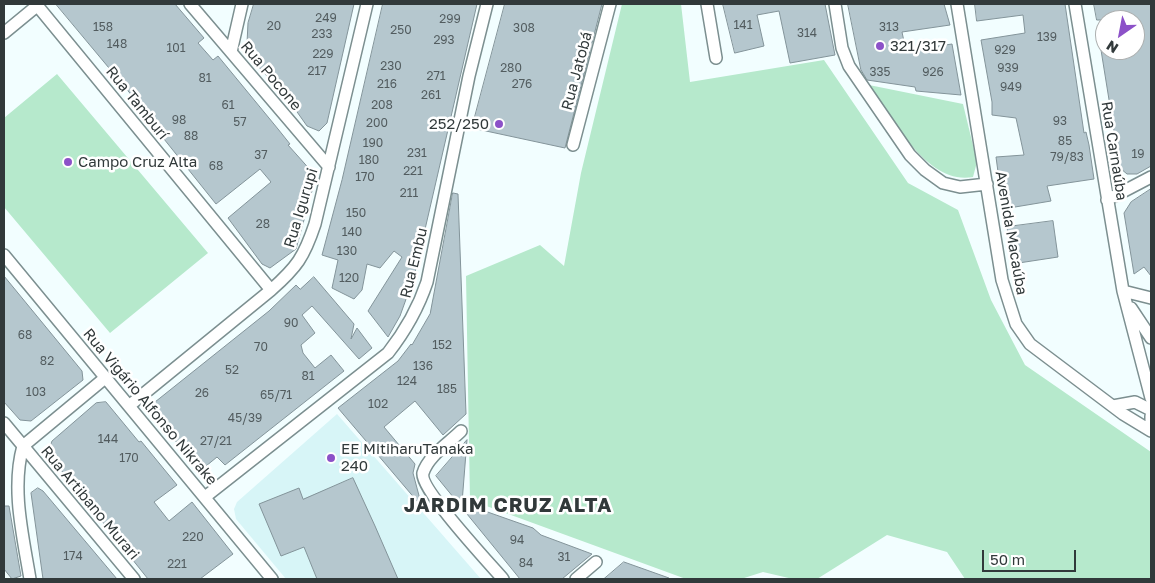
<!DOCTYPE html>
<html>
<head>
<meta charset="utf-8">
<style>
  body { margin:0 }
  #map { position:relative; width:1155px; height:583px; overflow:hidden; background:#f2feff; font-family:"Golos Text",sans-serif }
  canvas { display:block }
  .frame { position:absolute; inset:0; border:5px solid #31393a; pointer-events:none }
  .north { position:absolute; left:1095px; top:10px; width:50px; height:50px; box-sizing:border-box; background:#fff; border:1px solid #adb0b0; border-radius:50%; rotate:213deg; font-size:14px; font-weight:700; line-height:20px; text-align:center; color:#31393a }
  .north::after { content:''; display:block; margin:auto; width:18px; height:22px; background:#8c51c8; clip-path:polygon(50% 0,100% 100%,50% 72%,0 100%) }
  .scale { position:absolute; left:982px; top:550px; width:94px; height:22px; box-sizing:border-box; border:2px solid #31393a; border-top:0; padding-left:6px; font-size:15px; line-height:18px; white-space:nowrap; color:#31393a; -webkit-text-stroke:4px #fff; paint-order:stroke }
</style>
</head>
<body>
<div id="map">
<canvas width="1155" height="583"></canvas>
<div class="frame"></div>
<div class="north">N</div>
<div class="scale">50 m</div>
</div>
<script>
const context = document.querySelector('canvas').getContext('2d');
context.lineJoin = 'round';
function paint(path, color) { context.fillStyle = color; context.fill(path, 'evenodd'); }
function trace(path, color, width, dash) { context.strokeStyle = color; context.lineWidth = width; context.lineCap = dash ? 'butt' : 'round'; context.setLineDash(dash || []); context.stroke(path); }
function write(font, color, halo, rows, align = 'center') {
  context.font = font + ' "Golos Text",sans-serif'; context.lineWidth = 5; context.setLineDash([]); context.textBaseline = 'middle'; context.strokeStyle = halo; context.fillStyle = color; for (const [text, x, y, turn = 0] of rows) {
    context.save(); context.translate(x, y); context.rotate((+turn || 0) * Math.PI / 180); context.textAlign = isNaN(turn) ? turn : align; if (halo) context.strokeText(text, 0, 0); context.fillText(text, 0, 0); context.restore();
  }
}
paint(new Path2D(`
  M337 414 481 579H286L236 519 234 509 237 502Z`), '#d7f5f7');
paint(new Path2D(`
  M622 4H681L690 82 824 60 908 183 958 210 991 300 1025 365 1151 452V579H965L947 552 887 535 817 579H793L763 572 741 579H686L470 500 466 276 540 245 564 266 581 173Z
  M57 74 208 253 110 333 4 207V118Z
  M869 85 963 104 977 162 973 177C927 186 892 117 869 85Z`), '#b6e9cc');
const building = new Path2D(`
  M56 4H175L204 38 198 43 213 60 218 56 278 129 290 144 288 145 313 173 310 175 315 180 296 249 270 268 262 264 228 218 271 182 260 169 216 204 144 114 146 113Z
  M254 4H354L327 123 319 131 307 126 290 102 249 56 247 43 248 23Z
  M383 4H477L414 277 400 316 388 337 368 311 402 257 394 251 380 268 367 264 362 290 354 299 332 288 338 260 322 255 342 180Z
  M505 4H602L565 148 472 128Z
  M723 4H825L835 55 790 63 779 11 757 15 764 46 735 53Z
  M848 4H944L950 25 902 32 906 51 952 44 961 95 916 91 915 87 867 80 861 70Z
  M975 4H1065L1084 133 1086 132 1089 145 1094 179 1047 186 1051 201 1003 209 996 157 1024 155 1016 118 992 115V102L981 40 1025 33 1023 15 977 21Z
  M1094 4H1151V166L1137 174H1127L1120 168 1101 50H1135V20H1097Z
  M1151 189V276L1144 267 1134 274 1124 213 1131 202Z
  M453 193 458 194 466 414 443 435 415 401 384 427 415 464 413 473 422 507 338 408 398 361 411 344 412 345 430 314Z
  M1053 221 1058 257 1012 264 1007 227Z
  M4 276 82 371 83 380 31 421 20 420 4 402Z
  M314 277 354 324 351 339 357 328 372 348 359 359 312 306 302 315 315 333 301 345 303 353 315 368 331 355 344 371 225 465 217 457 200 471 152 412 155 402 269 311 296 285 300 289Z
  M106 402 139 442 141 441 177 485 154 502 169 521 192 502 233 554 200 579H148L53 460 49 449 52 441 96 403Z
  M467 440 462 503 533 528 541 535 592 554 562 579H520L436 476Z
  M353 478 375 526 398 579H317L304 547 281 556 259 504 299 488 303 499Z
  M38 488 43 491 117 579H43L31 493Z
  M4 506H9L21 576 12 579 4 569Z
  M624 562 669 578V579H604Z`);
paint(building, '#b5c7ce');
trace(building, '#83949a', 1);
const minor = new Path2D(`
  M36 4 271 290
  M190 4 329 167
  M707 4 716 58
  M835 4 842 48 849 66 910 155 925 170 943 183 960 187 987 184
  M957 4 1002 280 1016 324 1030 344 1123 414 1151 431
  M1075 4 1123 291 1151 398
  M4 33 38 5
  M231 52 242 4
  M573 145 610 4
  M1107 200 1151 177
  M4 255 272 579
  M1123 291 1151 298
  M1131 308 1151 338
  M130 405 271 290C297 267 304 257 315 224L367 4
  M1113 406 1135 402 1151 410
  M1151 416V422
  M4 423 134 579
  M461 431C449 443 428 456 423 473 419 488 490 564 503 579
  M23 446C11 489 23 536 30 579
  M23 446 105 378
  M205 497 388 353C406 330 418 309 427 282L469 76 487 4
  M576 579 596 562`);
trace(minor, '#7c8f90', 14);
trace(minor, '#fff', 11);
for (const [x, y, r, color] of [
  [880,46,5,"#8c51c8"],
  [499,124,5,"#8c51c8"],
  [68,162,5,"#8c51c8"],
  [331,458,5,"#8c51c8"]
]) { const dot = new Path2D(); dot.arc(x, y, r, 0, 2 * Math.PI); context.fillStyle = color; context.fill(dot); trace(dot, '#fff', 2); }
write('12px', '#525c5f', null, [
  ["249",326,18],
  ["299",450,19],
  ["141",743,25],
  ["20",274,26],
  ["158",103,27],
  ["313",889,27],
  ["308",524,28],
  ["250",401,30],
  ["314",807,33],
  ["233",322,34],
  ["139",1047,37],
  ["293",444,40],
  ["148",117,44],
  ["101",176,48],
  ["929",1005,50],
  ["229",323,54],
  ["230",391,66],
  ["280",511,68],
  ["939",1008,68],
  ["217",317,71],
  ["335",880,72],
  ["926",933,72],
  ["271",436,76],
  ["81",205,78],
  ["216",387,84],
  ["276",522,84],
  ["949",1011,87],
  ["261",431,95],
  ["61",228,105],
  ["208",382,105],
  ["98",179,120],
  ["93",1060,121],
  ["57",240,122],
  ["200",377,123],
  ["88",191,136],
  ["85",1065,141],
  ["190",373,143],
  ["231",417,153],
  ["19",1138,154],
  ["37",261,155],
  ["79/83",1067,157],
  ["180",369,160],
  ["68",216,166],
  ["221",413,171],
  ["170",365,177],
  ["211",409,193],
  ["150",356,213],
  ["28",263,224],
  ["140",352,232],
  ["130",347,251],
  ["120",349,278],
  ["90",291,323],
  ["68",25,335],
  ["152",442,345],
  ["70",261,347],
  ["82",47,361],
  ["136",423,366],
  ["52",232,370],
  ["81",308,376],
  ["124",407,381],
  ["185",447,389],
  ["103",36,392],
  ["26",202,393],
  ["65/71",276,395],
  ["102",378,404],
  ["45/39",245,418],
  ["144",108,439],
  ["27/21",216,441],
  ["170",129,458],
  ["220",193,537],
  ["94",517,540],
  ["174",73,556],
  ["31",564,557],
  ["84",526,563],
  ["221",177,564]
]);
write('15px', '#31393a', '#fff', [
  ["321/317",890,46],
  ["252/250",489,124,"right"],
  ["Campo Cruz Alta",78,162],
  ["EE MitiharuTanaka",341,449],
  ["240",341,466]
], 'left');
write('15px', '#31393a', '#fff', [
  ["Rua Jatobá",577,71,-75],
  ["Rua Pocone",271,76,50],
  ["Rua Tamburí",137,103,51],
  ["Rua Carnaúba",1114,151,81],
  ["Rua Igurupi",301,208,-73],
  ["Avenida Macaúba",1011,233,80],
  ["Rua Embu",414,263,-76],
  ["Rua Vigário Alfonso Nikrake",150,407,50],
  ["Rua Artibano Murari",90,503,50]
]);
context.letterSpacing = '1px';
write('bold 20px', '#31393a', '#fff', [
  ["JARDIM CRUZ ALTA",508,506]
]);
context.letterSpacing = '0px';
</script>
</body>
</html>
